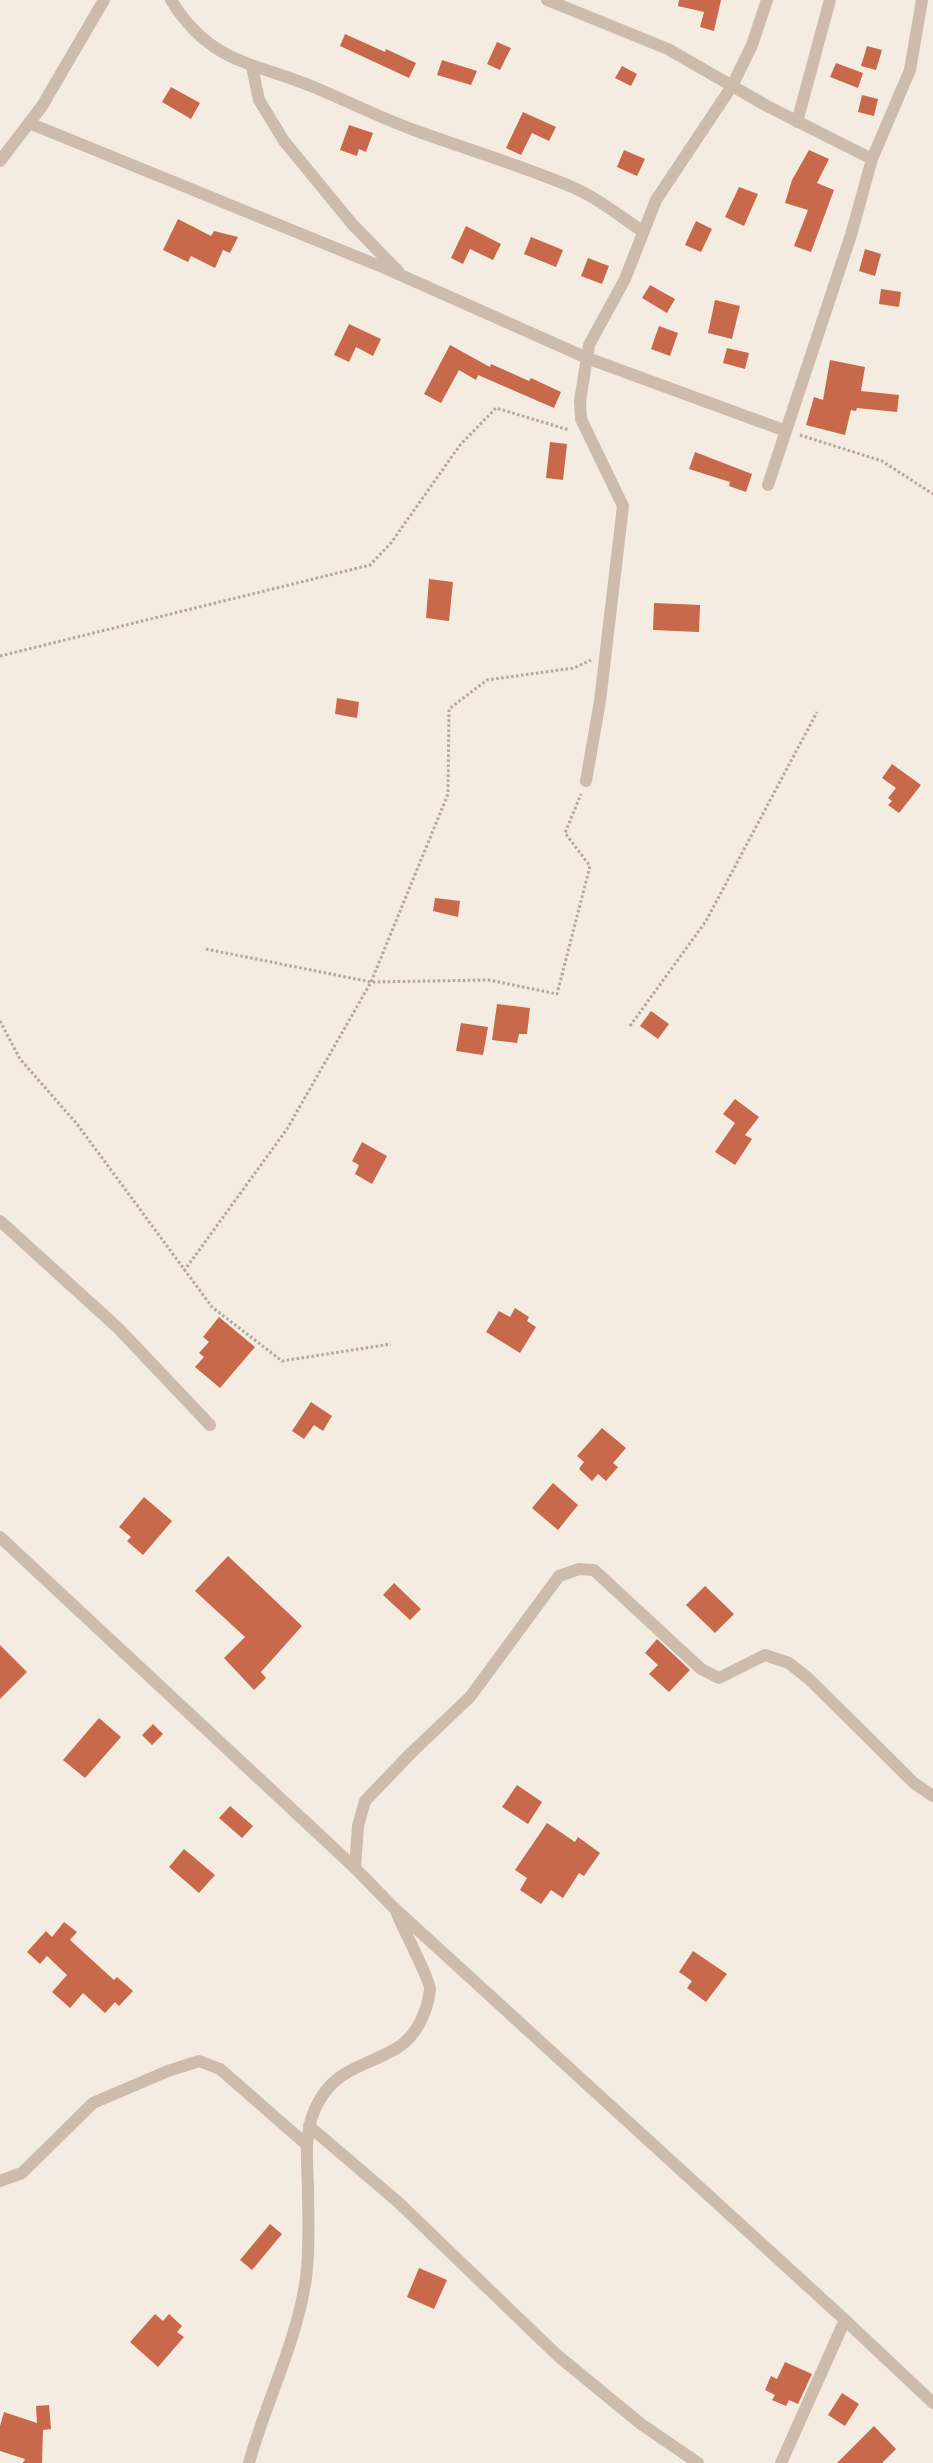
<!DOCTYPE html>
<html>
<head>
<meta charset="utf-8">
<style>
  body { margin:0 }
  canvas { display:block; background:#f4ebe1 }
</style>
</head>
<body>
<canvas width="933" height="2463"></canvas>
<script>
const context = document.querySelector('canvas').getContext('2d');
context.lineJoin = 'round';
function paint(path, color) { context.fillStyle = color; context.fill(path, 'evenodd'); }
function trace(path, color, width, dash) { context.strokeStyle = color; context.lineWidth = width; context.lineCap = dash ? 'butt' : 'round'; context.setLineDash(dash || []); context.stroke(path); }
paint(new Path2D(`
  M679 0H721L714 31 700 27 704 12 678 6Z
  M345 34 385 52 386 49 416 63 409 78 340 46Z
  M497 42 511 48 500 70 487 64Z
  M867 46 882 50 876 70 861 66Z
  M442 60 477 71 471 85 437 75Z
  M836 63 863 73 858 88 830 77Z
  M622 66 637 74 631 86 615 78Z
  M171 87 200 103 191 119 162 102Z
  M862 95 878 99 874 116 858 112Z
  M523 112 556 127 549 141 532 133 521 155 506 148Z
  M349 125 373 133 366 152 359 149 357 156 340 150Z
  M624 150 645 159 637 176 617 167Z
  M809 150 829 159 817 183 834 190 811 252 794 246 808 210 785 203 792 180Z
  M739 187 758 194 744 226 725 217Z
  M178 219 211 236 214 231 238 237 230 253 223 250 215 268 191 256 188 262 163 250Z
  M696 221 712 229 701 252 685 245Z
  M466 226 501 244 493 260 470 249 463 264 451 258Z
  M531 237 563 250 556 267 524 254Z
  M865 249 881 254 875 276 859 271Z
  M588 258 609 266 602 284 581 276Z
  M650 285 675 299 667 313 642 298Z
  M881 289 901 292 899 307 879 304Z
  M715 300 740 306 732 339 708 333Z
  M349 324 381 339 373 356 356 347 349 362 334 355Z
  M659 326 678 333 670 356 651 349Z
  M450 345 490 367 491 364 529 381 531 378 561 392 554 408 478 375 476 380 459 370 441 403 424 394Z
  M727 348 749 353 745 369 723 363Z
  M830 360 865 367 861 391 899 395 897 412 857 408 856 411 851 410 845 435 806 425 814 397 823 400Z
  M550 442 567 444 563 480 546 478Z
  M695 452 752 474 746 492 729 486 730 482 689 469Z
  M429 579 453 582 449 621 426 618Z
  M654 603 700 605 699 632 653 630Z
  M337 698 359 702 357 718 335 714Z
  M892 764 921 785 899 813 888 805 892 801 888 798 896 788 882 778Z
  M435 898 460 901 458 917 433 911Z
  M497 1004 530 1008 527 1034H519L517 1043 492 1040Z
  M651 1011 669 1024 658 1039 640 1026Z
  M461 1023 488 1027 483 1055 456 1051Z
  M735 1099 759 1117 745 1135 752 1139 735 1165 715 1152 735 1123 723 1114Z
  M362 1142 387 1156 372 1184 355 1174 359 1165 352 1161Z
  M515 1308 529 1317 527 1321 536 1327 520 1353 486 1332 499 1311 510 1317Z
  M219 1317 255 1347 220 1388 195 1367 204 1357 199 1353 209 1342 203 1337Z
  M311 1402 332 1416 323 1431 314 1425 304 1439 292 1431Z
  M602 1428 626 1448 613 1463 618 1467 606 1481 598 1474 592 1481 579 1469 584 1462 577 1456Z
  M553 1483 578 1505 558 1530 532 1508Z
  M144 1497 172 1521 143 1555 127 1541 131 1537 119 1527Z
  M228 1556 302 1626 261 1672 266 1678 254 1690 224 1658 245 1637 195 1591Z
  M394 1583 421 1609 410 1620 383 1595Z
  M705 1586 734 1614 715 1633 686 1605Z
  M657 1639 690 1670 669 1692 649 1674 658 1665 645 1653Z
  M0 1645 27 1672 0 1699Z
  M99 1718 121 1737 85 1778 63 1760Z
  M153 1724 163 1734 152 1745 142 1735Z
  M517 1785 542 1802 528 1824 502 1807Z
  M230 1806 253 1826 242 1838 219 1818Z
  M547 1823 575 1842 578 1837 600 1853 584 1876 579 1873 563 1898 551 1890 541 1904 520 1890 527 1878 515 1870Z
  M184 1849 215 1875 199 1893 169 1867Z
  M64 1922 77 1932 70 1940 114 1980 117 1977 133 1991 119 2006 115 2002 105 2013 83 1993 70 2008 52 1992 67 1975 47 1956 40 1964 27 1952 46 1931 52 1937Z
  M693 1951 727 1974 706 2002 687 1988 692 1981 679 1972Z
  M270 2224 282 2234 252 2270 240 2260Z
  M419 2268 447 2280 434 2309 407 2297Z
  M155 2314 163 2321 169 2314 182 2326 177 2332 184 2337 158 2367 130 2342Z
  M785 2362 812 2374 798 2404 789 2400 786 2406 772 2400 775 2395 765 2390 771 2376 777 2379Z
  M842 2393 859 2404 845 2426 828 2415Z
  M49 2405 51 2429 43 2430 42 2463H23L25 2459 0 2451V2426L4 2412 37 2423 36 2406Z
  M874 2426 896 2449 882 2463H837Z`), '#c8694b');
trace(new Path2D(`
  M800 435 882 461 933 494
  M0 656 370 565 391 543 460 445 496 408 569 430
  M206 949 371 982 489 980 557 994 590 866 565 833 581 794
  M0 1021 20 1059 77 1124 212 1307 282 1361 391 1344
  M630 1026 706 921 817 712
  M184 1271 287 1129 371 982 448 794 449 709 487 680 574 668 591 660`), '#b9a596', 3, [2.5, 2.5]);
trace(new Path2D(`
  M171 0C210 64 254 62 316 88 349 102 381 118 414 130 466 149 520 165 572 187 596 197 620 216 642 231
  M547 0 668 49 767 106 872 159
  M252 67 259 100 284 141 353 225 398 271
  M797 122 830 0
  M29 123 387 269 587 358 786 431
  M0 161 42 106 104 0
  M768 485 851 235 872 159 910 70 922 0
  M586 781 600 701 623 506 581 419 580 401 589 345 625 279 656 200 732 86 752 45 767 0
  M0 1221 118 1328 210 1425
  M0 1537 355 1868 393 1907 845 2320 933 2403
  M355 1868 358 1826 365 1801 411 1753 470 1697 559 1576 579 1569 594 1570 701 1669 719 1678 765 1655 789 1663 809 1679 914 1783 933 1796
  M309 2126 398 2202 557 2355 641 2424 698 2463
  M0 2181 22 2173 93 2103 168 2071 199 2061 220 2069 307 2145
  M249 2463C266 2401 297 2342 306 2278 310 2248 308 2218 308 2187 307 2160 304 2134 315 2109 333 2068 364 2068 397 2048 417 2036 427 2012 430 1990 431 1982 402 1926 397 1914
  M781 2463 845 2320`), '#cdbbac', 12);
</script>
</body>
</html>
